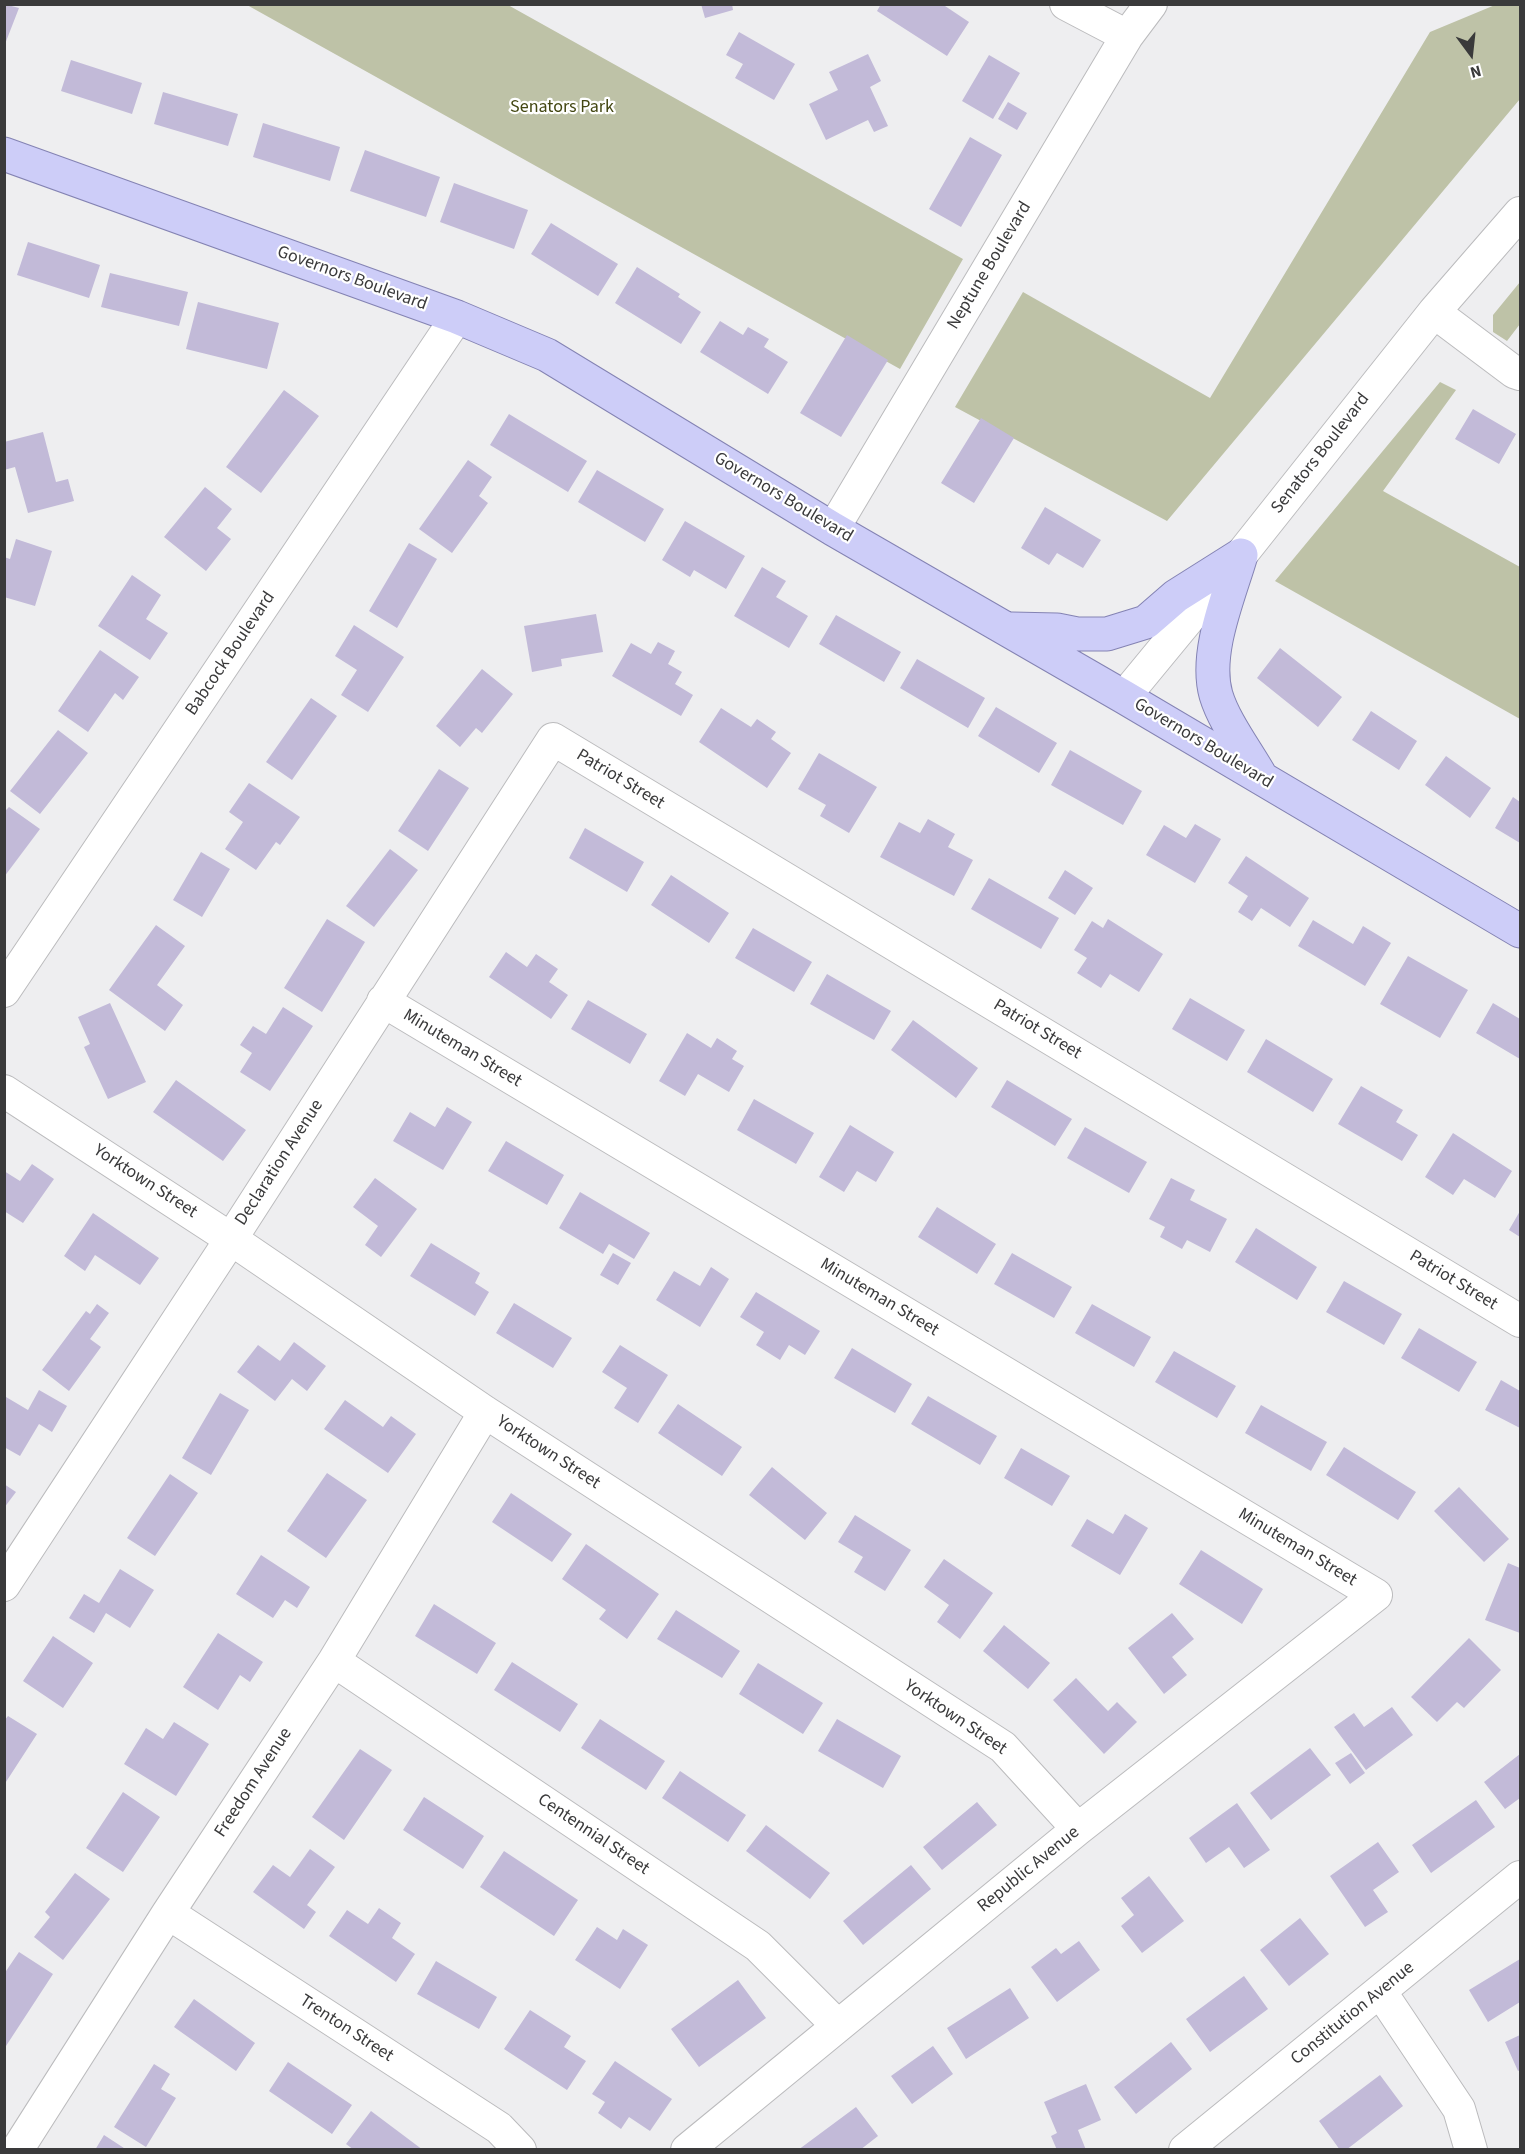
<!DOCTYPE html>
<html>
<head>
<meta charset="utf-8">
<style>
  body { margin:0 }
  #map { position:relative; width:1525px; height:2154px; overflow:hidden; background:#eeeef0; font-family:"Source Sans 3",sans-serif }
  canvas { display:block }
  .frame { position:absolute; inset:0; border:6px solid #3a3a3b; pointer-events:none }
  .north { position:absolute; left:1441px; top:24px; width:60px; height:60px; -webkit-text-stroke:4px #fff; paint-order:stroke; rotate:165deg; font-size:16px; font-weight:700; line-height:24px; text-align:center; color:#3a3a3b }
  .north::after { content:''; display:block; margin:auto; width:21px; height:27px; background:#3a3a3b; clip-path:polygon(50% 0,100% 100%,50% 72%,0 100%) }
</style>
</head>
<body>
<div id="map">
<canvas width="1525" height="2154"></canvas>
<div class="frame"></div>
<div class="north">N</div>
</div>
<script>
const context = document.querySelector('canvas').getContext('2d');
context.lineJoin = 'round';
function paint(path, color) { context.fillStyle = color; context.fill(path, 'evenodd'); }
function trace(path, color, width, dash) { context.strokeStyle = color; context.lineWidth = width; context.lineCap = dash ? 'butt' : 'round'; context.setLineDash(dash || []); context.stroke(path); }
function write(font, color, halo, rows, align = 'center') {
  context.font = font + ' "Source Sans 3",sans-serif'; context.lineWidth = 4.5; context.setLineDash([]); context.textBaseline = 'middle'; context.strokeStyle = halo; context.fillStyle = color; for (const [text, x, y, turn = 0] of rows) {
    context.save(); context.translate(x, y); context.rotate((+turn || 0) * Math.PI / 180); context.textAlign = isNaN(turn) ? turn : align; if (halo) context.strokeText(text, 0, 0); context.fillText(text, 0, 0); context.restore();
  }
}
paint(new Path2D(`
  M247 5H508L963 259 900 369Z
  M1495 5H1520V99L1167 521 955 407 1023 292 1210 398 1430 32Z
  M1520 282V324L1507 341 1493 332V315Z
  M1440 382 1456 390 1383 491 1520 567V719L1275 581Z`), '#bec2a7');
paint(new Path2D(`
  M4 4 19 8 5 44H4Z
  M701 4H732L733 10 705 18Z
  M881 4H942L969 22 947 56 877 11Z
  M739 32 795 64 774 100 735 78 743 64 726 55Z
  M868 54 881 81 870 87 888 126 874 132 868 120 826 140 809 104 838 90 829 72Z
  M989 55 1020 73 993 119 962 101Z
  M71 60 142 83 132 114 61 91Z
  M163 92 238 114 228 146 154 124Z
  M1008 102 1027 113 1017 130 998 119Z
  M263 123 340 147 330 181 253 157Z
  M970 137 1002 155 961 227 929 209Z
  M365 150 440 177 426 217 350 191Z
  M454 183 528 210 514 249 440 222Z
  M551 223 618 264 598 296 531 254Z
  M28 242 100 265 89 298 17 275Z
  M637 267 680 294 678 297 701 312 681 344 615 303Z
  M110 273 188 292 179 326 101 307Z
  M198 302 279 323 267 369 186 349Z
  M720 321 743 335 748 327 769 339 764 347 788 362 768 394 700 352Z
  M847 335 888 360 841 437 800 413Z
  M284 390 319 416 261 493 226 467Z
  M1473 409 1516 434 1499 464 1455 439Z
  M509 414 587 461 568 492 490 445Z
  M981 418 1014 438 974 503 941 483Z
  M43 432 56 482 68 479 74 501 28 513 15 467 4 470V442Z
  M468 460 492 477 479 496 488 503 452 553 419 529Z
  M597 470 664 509 645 542 578 502Z
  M205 487 232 509 217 528 231 539 206 571 164 537Z
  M1045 507 1101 540 1083 568 1057 553 1049 565 1021 548Z
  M685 521 745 556 726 589 694 570 690 577 662 560Z
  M16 539 52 551 35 606 4 597V557L10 559Z
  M409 543 437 559 397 628 369 611Z
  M762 567 786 581 776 597 808 616 789 648 734 616Z
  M132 575 161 595 146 619 168 633 150 660 98 626Z
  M596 614 603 652 561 659 562 666 532 672 524 626Z
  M836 615 901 652 884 682 819 644Z
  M354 625 404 657 368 712 341 695 357 670 335 656Z
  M658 642 675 651 668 664 682 672 675 684 693 695 681 716 612 676 631 643 651 654Z
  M1280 648 1342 697 1318 727 1257 678Z
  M100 650 139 677 123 700 115 693 88 732 58 711Z
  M917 659 985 698 968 728 900 688Z
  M482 669 513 694 482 733 476 728 460 747 436 726Z
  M311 698 337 716 292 780 266 762Z
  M996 707 1057 743 1039 773 978 736Z
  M721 708 751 727 757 719 776 732 771 739 791 753 767 788 699 742Z
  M1371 711 1417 741 1399 770 1352 740Z
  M58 730 88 753 40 814 10 791Z
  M1070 750 1142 791 1123 825 1051 785Z
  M819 753 877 787 849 833 820 816 826 805 798 789Z
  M1446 756 1491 788 1470 818 1425 785Z
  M439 769 469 788 428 851 398 831Z
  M249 783 300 817 280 845 276 842 256 870 225 849 243 822 229 812Z
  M1513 797 1520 802V843L1495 828Z
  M9 807 40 829 4 877V812Z
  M928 819 955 834 948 847 973 860 954 896 880 857 899 822 920 833Z
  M1195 824 1221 839 1195 883 1146 855 1164 825 1186 838Z
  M585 828 644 862 627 892 569 858Z
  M390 849 418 870 374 927 346 906Z
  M201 852 230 869 202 917 173 900Z
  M1246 856 1309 898 1290 927 1261 908 1252 921 1238 912 1248 896 1228 883Z
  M1065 870 1093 888 1075 915 1048 898Z
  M671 875 729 913 709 943 651 905Z
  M989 878 1059 918 1041 949 971 909Z
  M327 919 365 942 322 1012 284 988Z
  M1108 919 1163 954 1139 992 1110 974 1101 988 1077 973 1087 958 1074 950 1092 921 1103 928Z
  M1313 920 1353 944 1363 926 1391 943 1365 986 1298 946Z
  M156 925 185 946 157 985 183 1005 165 1031 109 990Z
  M753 928 812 962 794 992 735 958Z
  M506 952 527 967 536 954 558 969 549 982 568 995 551 1019 489 977Z
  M1408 956 1468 990 1440 1038 1380 1004Z
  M827 974 891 1011 874 1040 810 1004Z
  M1190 998 1245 1030 1227 1061 1172 1029Z
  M588 1000 647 1034 630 1064 571 1029Z
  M110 1003 146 1082 108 1099 84 1047 90 1044 78 1017Z
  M1493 1003 1520 1019V1059L1476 1033Z
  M283 1007 313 1026 270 1091 240 1072 252 1053 240 1045 253 1026 266 1034Z
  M913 1020 978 1068 956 1098 891 1050Z
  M687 1033 711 1048 717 1038 737 1051 732 1059 744 1066 729 1092 698 1074 685 1096 659 1081Z
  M1266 1039 1333 1079 1313 1112 1247 1072Z
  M176 1080 246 1130 223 1161 153 1112Z
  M1007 1080 1072 1119 1055 1146 991 1107Z
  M1361 1086 1403 1110 1396 1122 1418 1135 1402 1161 1338 1124Z
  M754 1099 814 1133 796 1164 737 1130Z
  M447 1107 472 1122 443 1170 393 1141 410 1112 435 1127Z
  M850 1125 894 1152 876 1182 857 1171 844 1192 819 1177Z
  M1085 1127 1147 1162 1129 1193 1067 1158Z
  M1453 1133 1512 1171 1495 1198 1464 1179 1453 1195 1425 1177Z
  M506 1141 564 1175 547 1205 488 1171Z
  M32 1164 54 1179 23 1223 4 1211V1171L20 1181Z
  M375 1178 417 1209 381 1257 365 1245 378 1226 353 1207Z
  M1171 1178 1195 1190 1190 1200 1227 1219 1210 1252 1187 1240 1182 1249 1160 1237 1165 1227 1149 1219Z
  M580 1192 650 1233 634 1259 609 1244 603 1254 559 1228Z
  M937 1207 996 1244 977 1274 918 1237Z
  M1520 1211V1237L1509 1230Z
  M93 1213 159 1258 140 1285 95 1255 85 1271 64 1256Z
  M1256 1228 1317 1267 1297 1300 1235 1262Z
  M431 1243 480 1273 475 1283 489 1292 475 1316 410 1276Z
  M613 1253 631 1263 618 1285 600 1275Z
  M1012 1253 1072 1287 1054 1318 994 1284Z
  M711 1267 729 1279 700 1327 656 1300 674 1271 700 1286Z
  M1344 1281 1402 1314 1384 1345 1326 1312Z
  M756 1292 820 1331 805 1355 789 1345 780 1360 756 1345 764 1332 740 1317Z
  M514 1303 572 1338 553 1368 496 1333Z
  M97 1304 109 1313 90 1339 101 1347 69 1391 42 1370 86 1311 90 1314Z
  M1092 1304 1151 1337 1134 1367 1075 1333Z
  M1419 1328 1477 1362 1459 1392 1401 1358Z
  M294 1342 326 1366 307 1391 292 1379 275 1401 237 1372 258 1345 280 1361Z
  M620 1345 668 1375 638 1423 614 1408 627 1388 602 1372Z
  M852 1348 912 1384 895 1413 834 1378Z
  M1174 1351 1236 1386 1217 1418 1155 1382Z
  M1501 1380 1520 1391V1428L1485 1410Z
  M39 1390 67 1406 52 1432 39 1424 20 1456 4 1447V1399L6 1397 28 1410Z
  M220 1393 249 1410 211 1475 182 1458Z
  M928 1396 997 1436 980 1465 911 1424Z
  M345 1400 383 1427 391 1416 416 1434 388 1473 324 1429Z
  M678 1404 742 1447 722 1476 658 1433Z
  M1261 1405 1327 1442 1311 1471 1245 1433Z
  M1344 1447 1416 1492 1398 1520 1326 1475Z
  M1021 1448 1070 1476 1052 1506 1004 1478Z
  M772 1467 827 1513 805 1540 749 1495Z
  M327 1473 367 1500 326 1558 287 1531Z
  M170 1474 198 1493 155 1556 127 1538Z
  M4 1484 16 1492 4 1508Z
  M1459 1487 1509 1539 1484 1562 1434 1511Z
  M511 1493 572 1534 552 1562 492 1522Z
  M1125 1514 1148 1528 1120 1575 1071 1546 1087 1519 1113 1534Z
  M855 1515 911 1550 885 1591 854 1572 863 1557 838 1542Z
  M586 1544 659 1594 627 1639 599 1619 606 1610 562 1579Z
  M1201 1550 1263 1589 1242 1624 1179 1584Z
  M261 1555 310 1587 297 1608 285 1600 273 1618 236 1594Z
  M944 1559 993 1593 960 1639 937 1622 949 1605 924 1587Z
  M1508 1563 1520 1568V1633L1485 1620Z
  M120 1569 154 1590 130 1628 106 1613 94 1633 69 1618 84 1594 99 1603Z
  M434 1604 496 1643 477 1674 415 1636Z
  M676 1610 740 1651 722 1678 657 1639Z
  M1172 1613 1194 1639 1172 1657 1187 1675 1164 1694 1128 1648Z
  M1004 1625 1050 1663 1028 1689 983 1651Z
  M218 1633 263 1662 250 1682 240 1675 218 1710 183 1687Z
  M53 1636 93 1663 63 1708 23 1681Z
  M1469 1638 1501 1670 1464 1708 1457 1702 1437 1722 1411 1697Z
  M512 1662 578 1704 560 1732 494 1690Z
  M758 1663 823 1703 803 1734 739 1694Z
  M1076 1678 1108 1711 1117 1702 1137 1722 1104 1754 1053 1700Z
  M1392 1707 1413 1735 1366 1770 1334 1727 1354 1713 1364 1727Z
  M8 1716 37 1734 4 1785V1721Z
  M600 1719 665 1761 646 1790 581 1748Z
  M837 1719 901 1756 883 1788 818 1751Z
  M174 1722 209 1744 176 1796 124 1764 146 1728 163 1739Z
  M1310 1748 1331 1775 1271 1820 1250 1793Z
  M360 1749 392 1770 344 1840 312 1817Z
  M1351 1753 1365 1773 1350 1784 1335 1763Z
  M1520 1754V1798L1505 1809 1484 1782Z
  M680 1771 746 1815 728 1842 662 1798Z
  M123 1792 160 1817 123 1872 86 1848Z
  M424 1797 484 1836 463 1869 403 1830Z
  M1476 1800 1495 1827 1431 1873 1412 1845Z
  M977 1802 997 1825 942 1870 923 1847Z
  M1237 1803 1270 1850 1244 1868 1229 1847 1206 1863 1189 1838Z
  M766 1825 830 1873 810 1899 746 1851Z
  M1378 1842 1399 1872 1373 1890 1388 1912 1365 1927 1330 1876Z
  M310 1849 335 1867 307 1905 316 1912 304 1929 253 1892 273 1865 290 1877Z
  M504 1851 578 1900 554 1936 480 1887Z
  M911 1865 931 1889 863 1945 843 1921Z
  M75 1873 110 1899 63 1960 34 1937 50 1917 45 1912Z
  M1149 1876 1184 1921 1142 1953 1121 1926 1134 1915 1121 1898Z
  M379 1908 401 1923 392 1938 415 1954 396 1982 329 1936 347 1910 368 1924Z
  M1300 1918 1329 1954 1289 1986 1260 1950Z
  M597 1927 617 1940 623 1929 648 1945 620 1989 575 1960Z
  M1079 1941 1100 1970 1057 2002 1031 1967 1056 1948 1061 1954Z
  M19 1952 53 1974 6 2046 4 2045V1974Z
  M1520 1959V2002L1488 2022 1469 1990Z
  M436 1961 497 1997 479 2029 417 1994Z
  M1244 1976 1268 2009 1210 2052 1186 2019Z
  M738 1980 766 2018 699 2067 671 2029Z
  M1010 1988 1029 2018 966 2059 947 2028Z
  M194 1999 255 2043 236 2071 174 2027Z
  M530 2010 571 2036 564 2047 586 2061 567 2090 504 2049Z
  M1520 2035V2070L1518 2071 1505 2042Z
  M1171 2042 1192 2069 1136 2114 1114 2087Z
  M933 2046 953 2074 912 2104 891 2076Z
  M615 2061 672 2099 650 2131 629 2117 621 2129 598 2113 605 2102 592 2094Z
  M288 2062 352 2105 332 2134 269 2091Z
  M154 2064 170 2074 161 2089 176 2098 146 2147 114 2127Z
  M1380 2075 1403 2106 1346 2150H1340L1319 2121Z
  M1086 2084 1101 2120 1078 2130 1086 2150H1057L1051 2136 1057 2133 1044 2102Z
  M856 2107 878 2136 860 2150H798Z
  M371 2111 423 2150H354L346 2144Z
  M104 2135 127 2150H95Z`), '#c2bad8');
const minor = new Path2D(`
  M1066 4 1127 36
  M1434 312 1514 372 1520 374
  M833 529 1127 36 1151 4
  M1124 697 1241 555 1434 312 1520 213
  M4 991 457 317
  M383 1001 1376 1595 1078 1829 687 2150
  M4 1091 231 1239 485 1412 1003 1747 1078 1829
  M4 1585 231 1239 553 739 1520 1321
  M334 1661 758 1946 838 2026
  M168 1913 499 2128 520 2150
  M1380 1991 1459 2109 1471 2150
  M17 2150 168 1913 334 1661 485 1412
  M1185 2150 1520 1877`);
const major = new Path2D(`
  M4 154 457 317 547 355 833 529 1124 697 1520 931
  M1241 555C1229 596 1204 653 1216 695 1224 722 1247 752 1261 777
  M1012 629 1057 630 1077 634H1107L1146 622 1176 596 1241 555`);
trace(minor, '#bbbbbd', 34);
trace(major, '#8483b3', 35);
trace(minor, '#fff', 32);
trace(major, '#cdcdf8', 33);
write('18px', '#434712', '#fff', [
  ["Senators Park",562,108]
]);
write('18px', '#3a3a3b', '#fff', [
  ["Neptune Boulevard",990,266,-59],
  ["Governors Boulevard",352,279,20],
  ["Senators Boulevard",1321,454,-52],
  ["Governors Boulevard",783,498,31],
  ["Babcock Boulevard",231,654,-56],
  ["Governors Boulevard",1203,744,31],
  ["Patriot Street",620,780,31],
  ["Patriot Street",1037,1030,31],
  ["Minuteman Street",462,1049,31],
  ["Declaration Avenue",280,1163,-57],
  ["Yorktown Street",145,1182,33],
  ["Patriot Street",1453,1281,31],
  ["Minuteman Street",879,1298,31],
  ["Yorktown Street",548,1453,33],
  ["Minuteman Street",1297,1548,31],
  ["Yorktown Street",955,1718,34],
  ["Freedom Avenue",254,1783,-57],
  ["Centennial Street",593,1835,34],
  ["Republic Avenue",1029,1870,-39],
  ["Constitution Avenue",1353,2014,-39],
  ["Trenton Street",346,2029,33]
]);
</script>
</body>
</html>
